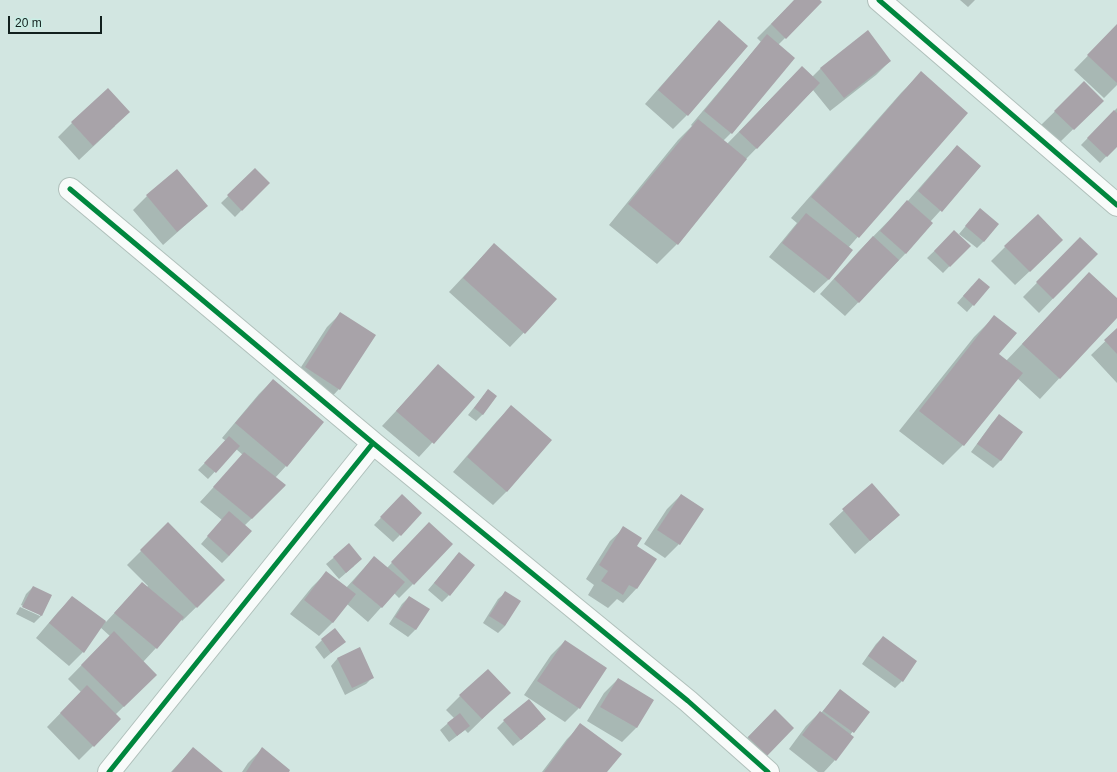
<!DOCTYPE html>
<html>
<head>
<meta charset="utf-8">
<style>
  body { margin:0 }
  #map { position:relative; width:1117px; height:772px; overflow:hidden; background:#d2e6e1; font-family:Helvetica,sans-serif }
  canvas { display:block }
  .scale { position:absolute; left:8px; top:16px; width:94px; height:18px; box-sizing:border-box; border:2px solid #12201d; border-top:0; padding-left:5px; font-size:12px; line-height:14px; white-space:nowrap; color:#12201d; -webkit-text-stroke:3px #caeee5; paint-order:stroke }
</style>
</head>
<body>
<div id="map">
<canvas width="1117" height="772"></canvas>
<div class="scale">20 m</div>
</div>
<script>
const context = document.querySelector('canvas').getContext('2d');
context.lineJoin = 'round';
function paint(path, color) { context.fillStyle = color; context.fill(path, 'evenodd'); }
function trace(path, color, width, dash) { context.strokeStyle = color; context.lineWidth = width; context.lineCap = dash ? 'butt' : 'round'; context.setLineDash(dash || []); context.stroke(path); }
paint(new Path2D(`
  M795 0H819L821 2 778 45 731 133 723 141 727 144 788 81 812 77 821 68 890 61 876 75 830 111 813 90 746 159 677 244 657 264 609 225 678 140 692 126 691 125 761 42 757 38Z
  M960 0H975L968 7Z
  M719 22 687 115 673 129 645 104 705 36Z
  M1117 26V85L1104 98 1074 70Z
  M921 73 966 113 848 248 852 250 828 280 814 293 769 257 797 223 791 218 901 93Z
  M1084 83 1102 101 1059 143 1041 125Z
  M1117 108V145L1100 163 1081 145Z
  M72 123 115 126 79 160 58 137Z
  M957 147 980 167 930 222 932 223 905 254 845 316 820 294 859 251 907 202 943 161Z
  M255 170 268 183 235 217 221 203Z
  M147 196 207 206 163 245 133 210Z
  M980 209 984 241 977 248 959 234Z
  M954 232 969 246 943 273 927 258Z
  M1080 239 1096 254 1039 313 1023 297Z
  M494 244 555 300 510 347 449 292Z
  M1005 247 1048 254 1015 285 991 261Z
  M1089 273 1117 299V316L1040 399 1017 378 963 445 943 465 899 431 974 337 994 317 998 355 1006 361Z
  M972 286 973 305 967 312 957 303Z
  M341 313 339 389 326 403 292 381 327 327Z
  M1117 330V383L1091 355Z
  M438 366 474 397 419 457 382 426Z
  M273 380 286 466 275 478 285 486 244 526 229 556 222 563 201 544 222 520 200 502 243 455 236 449 208 479 198 470 226 441 222 438 259 394Z
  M488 390 483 414 476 421 468 415Z
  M511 407 507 491 493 505 453 472 497 421Z
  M999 416 1021 432 1000 461 993 468 971 452 992 423Z
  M872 484 899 515 855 554 829 524Z
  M681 495 679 544 665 558 644 544 667 509Z
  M395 503 400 535 393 542 374 525Z
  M168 524 224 580 182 621 181 619 156 648 143 662 156 675 115 715 120 719 79 760 47 727 81 692 68 679 110 636 100 627 83 652 69 666 36 638 58 612 72 598 106 622 142 583 147 587 148 586 127 565Z
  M624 528 636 547V589L623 603 617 599 608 608 588 595 594 585 586 579 610 541Z
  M416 537 413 584 399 598 394 593 368 622 347 604 333 622 319 636 290 614 312 587 326 573 346 588 374 557 387 568Z
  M349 545 354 566 339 579 326 564Z
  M459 553 449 595 442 602 428 590Z
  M33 587 51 596 41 616 34 623 16 614 20 607 40 616V614L21 605 26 594Z
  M505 593V626L498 633 483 623 498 599Z
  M409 597 428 610 415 630 408 637 389 624 402 604Z
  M883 637 902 681 895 688 862 664 876 644Z
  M322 640 344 642 324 659 315 647Z
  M565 641 606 668 579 708 565 722 524 695 551 655Z
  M359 648 373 677 366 684 345 695 331 666 337 659Z
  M618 679 653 700 636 728 622 742 587 721 604 693Z
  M840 691 868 712 850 735 853 737 835 760 824 772H818L789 749 806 726 820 712 821 713Z
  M509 693 468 733 465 730 449 742 440 730 454 718 446 710 460 696Z
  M775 710 793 728 759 762 741 744Z
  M504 721 538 726 513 746 497 728Z
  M581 725 605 772H542L567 739Z
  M193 748 222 772H171Z
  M262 749 288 772H242L248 763Z`), '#0003');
paint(new Path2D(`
  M794 0H820L822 2 786 39 771 24Z
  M719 20 748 46 688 116 658 90Z
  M1117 24V83L1087 55Z
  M868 30 891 61 844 98 820 68Z
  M767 34 795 58 732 134 704 111Z
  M802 66 820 83 757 149 739 132Z
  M921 71 968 113 859 238 811 197Z
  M1084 81 1104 101 1074 130 1054 111Z
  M108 88 130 112 93 146 71 122Z
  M1114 110 1117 113V147L1107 157 1087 138Z
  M698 119 747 159 678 245 628 204Z
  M957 145 981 166 942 212 918 191Z
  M255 168 270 183 242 211 227 195Z
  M177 169 208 206 177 232 146 195Z
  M907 200 933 223 906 254 880 231Z
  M980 208 999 224 984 242 965 226Z
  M806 213 853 250 829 280 782 243Z
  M1038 214 1063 240 1030 272 1004 246Z
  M954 230 971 246 950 267 934 251Z
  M873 236 899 260 859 303 834 279Z
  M1080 237 1098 254 1053 299 1036 282Z
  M494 243 557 299 525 334 463 278Z
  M1089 272 1117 298V318L1060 379 1022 344Z
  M979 278 990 287 974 306 963 296Z
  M340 312 376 335 340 390 305 367Z
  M994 315 1017 333 999 354 1023 373 964 446 919 411Z
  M1117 328V354L1104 340Z
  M438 364 475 397 434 444 396 411Z
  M273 379 324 422 287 467 235 423Z
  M488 389 497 396 483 415 474 408Z
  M511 405 552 440 507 492 467 457Z
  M999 414 1023 432 1001 461 977 444Z
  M229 436 240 446 216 473 204 463Z
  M244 452 286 485 252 519 213 487Z
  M872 483 900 515 870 541 842 509Z
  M402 494 422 513 401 536 380 517Z
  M681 494 704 509 680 545 657 530Z
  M229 511 252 531 229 556 207 536Z
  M168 522 225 580 197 608 140 550Z
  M429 522 453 544 414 585 391 562Z
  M623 526 642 538 637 546 657 559 637 589 629 585 623 595 601 581 608 571 599 565Z
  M349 543 362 559 346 573 333 557Z
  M459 552 475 565 450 596 434 583Z
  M374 556 405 582 382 608 352 583Z
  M326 571 356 594 333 623 304 600Z
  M142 582 184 617 157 649 114 613Z
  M33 586 52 595 42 616 22 607Z
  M505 591 521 601 505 626 489 616Z
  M72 596 106 621 84 653 49 623Z
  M409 596 430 609 416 630 395 617Z
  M335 628 346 642 331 653 321 639Z
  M114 631 157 675 124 707 81 665Z
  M883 636 917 661 903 682 868 656Z
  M565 640 607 668 580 709 537 681Z
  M360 647 374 678 352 688 337 658Z
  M488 669 511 693 482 719 459 695Z
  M618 678 654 700 637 728 600 707Z
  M87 685 121 719 94 747 60 713Z
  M840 689 870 712 854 733 823 711Z
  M529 699 546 719 521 740 503 720Z
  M775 709 794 728 767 756 748 737Z
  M820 711 854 737 836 761 802 735Z
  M460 713 470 726 457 736 447 723Z
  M580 723 622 754 607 772H544Z
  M193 747 223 772H172Z
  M262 747 290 770 289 772H246Z`), '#a8a3a9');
const minor = new Path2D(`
  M879 0 1117 205
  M70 189 373 443
  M109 772 373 443 688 701 768 772`);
trace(minor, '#b0c0bb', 24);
trace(minor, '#f8fbfa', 22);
trace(new Path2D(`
  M879 0 1117 205
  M70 189 373 443
  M109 772 373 443 688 701 768 772`), '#00873e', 5);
</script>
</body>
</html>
